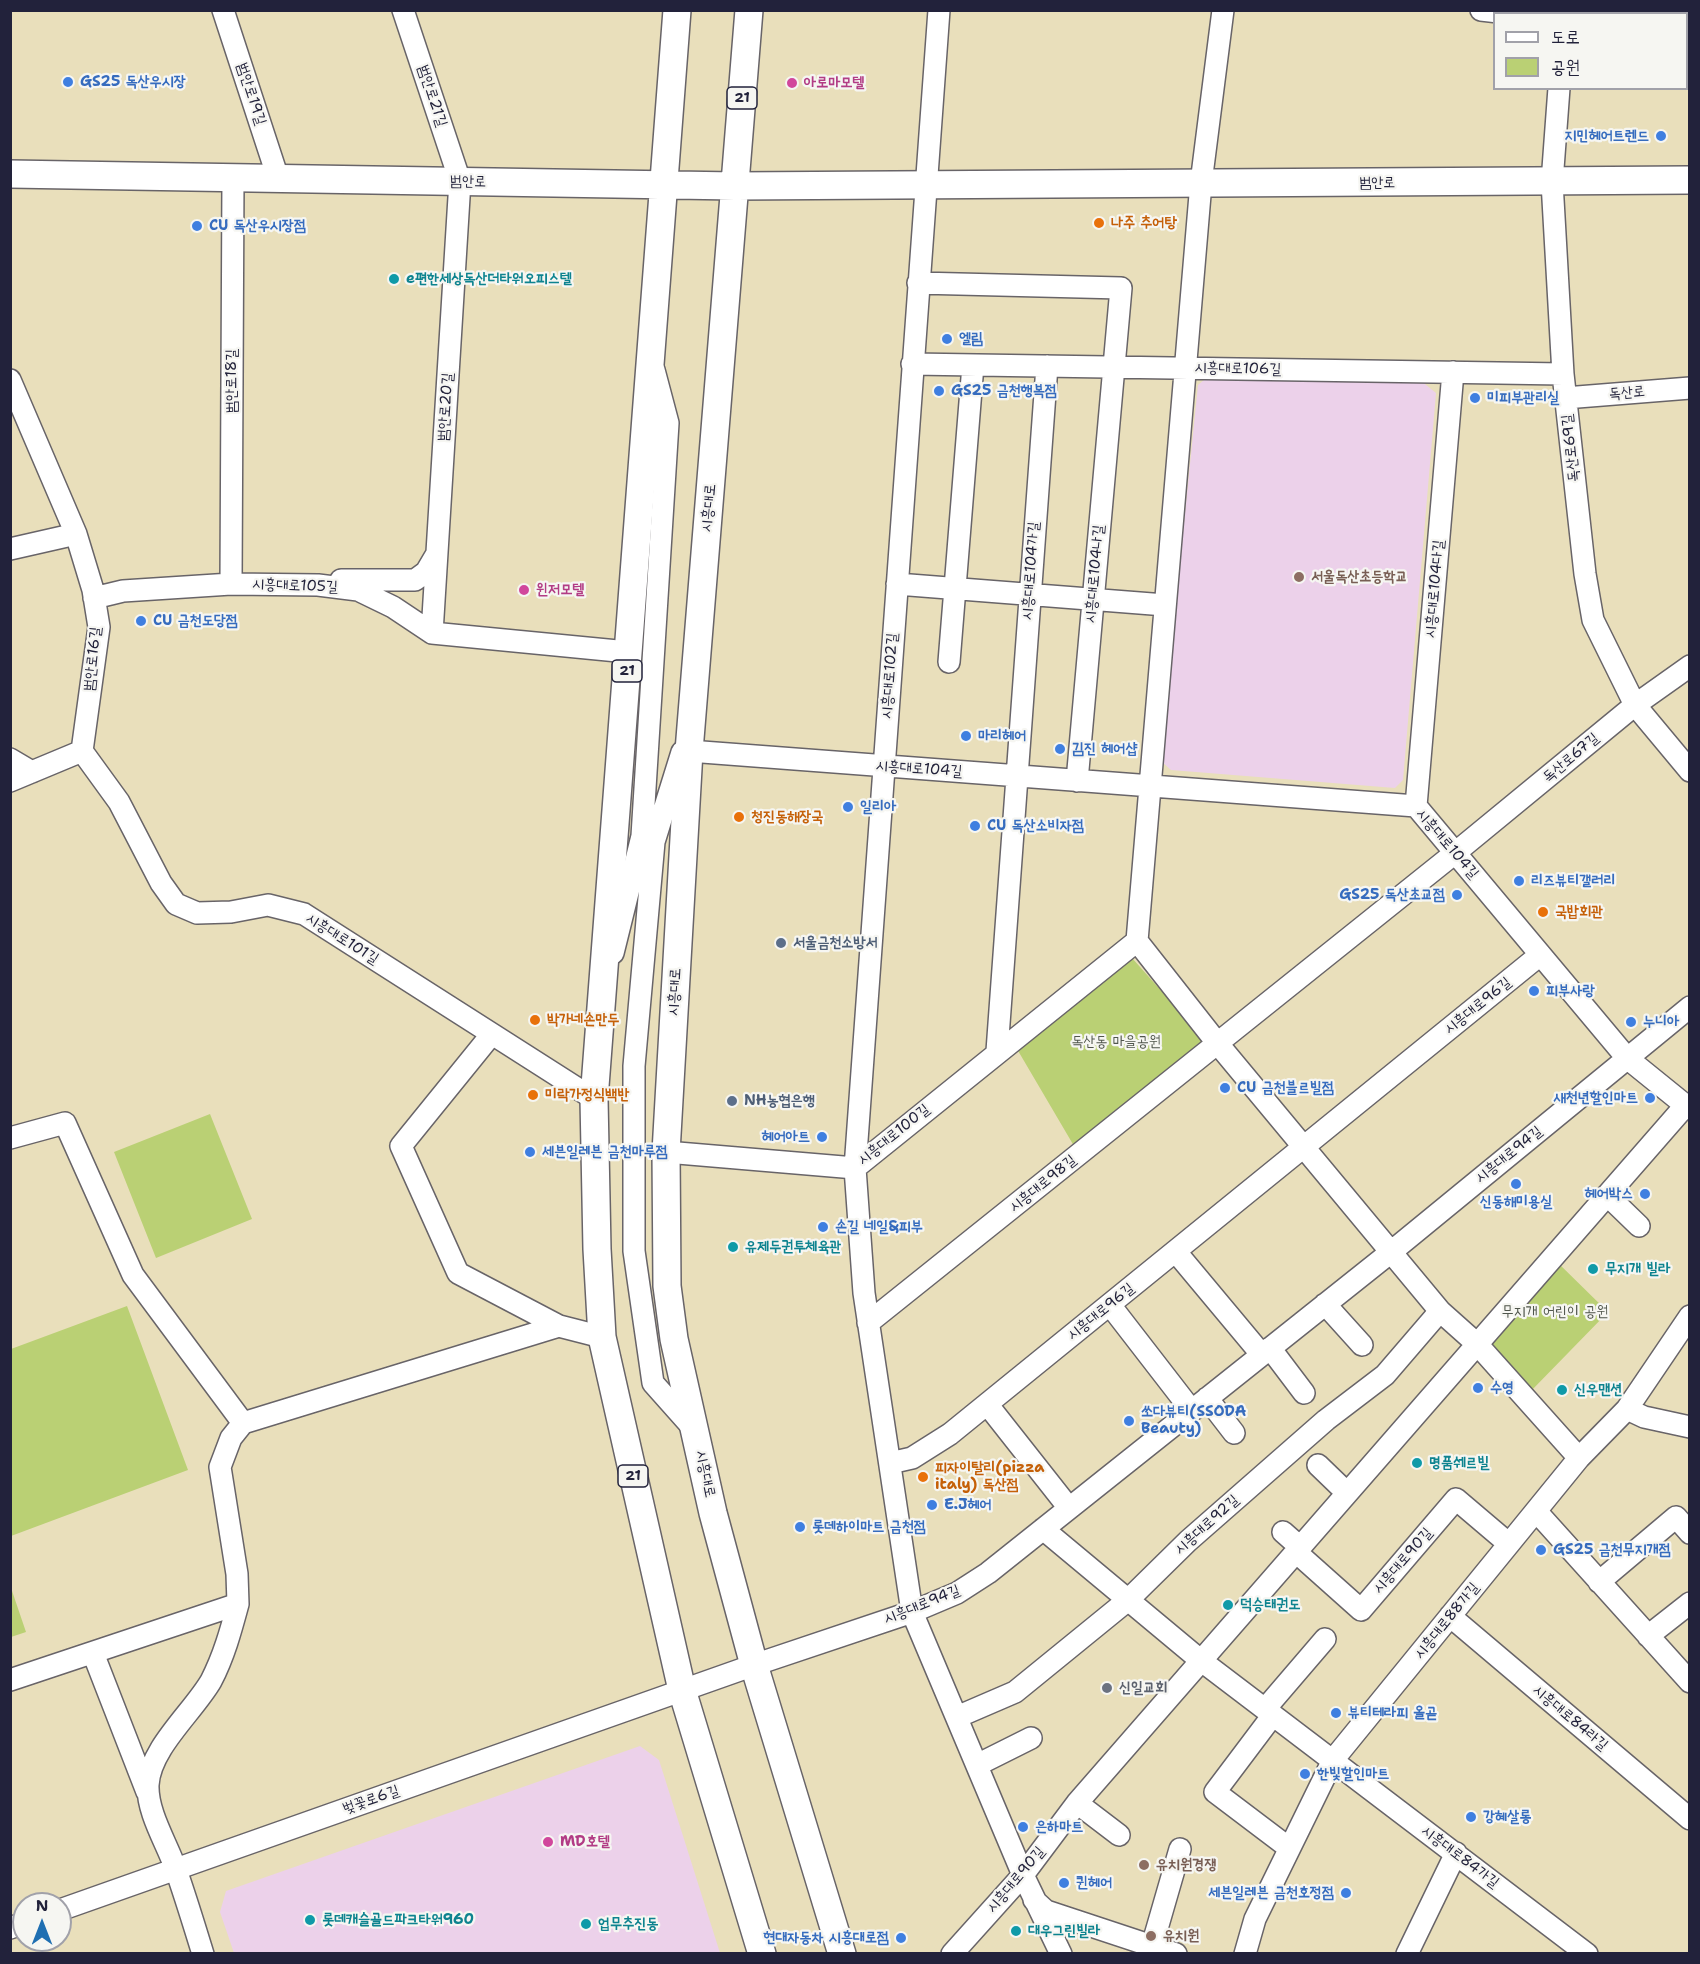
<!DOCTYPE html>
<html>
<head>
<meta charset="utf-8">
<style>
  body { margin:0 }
  #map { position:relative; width:1700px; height:1964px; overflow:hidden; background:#e9dfbb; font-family:"Shantell Sans","Poor Story",sans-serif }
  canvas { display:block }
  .frame { position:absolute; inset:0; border:12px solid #22223b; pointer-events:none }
  .legend { position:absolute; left:1493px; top:12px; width:195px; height:78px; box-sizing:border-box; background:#f6f6f2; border:2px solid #a1a1a9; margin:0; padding:8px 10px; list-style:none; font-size:18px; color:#22223b }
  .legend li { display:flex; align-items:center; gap:12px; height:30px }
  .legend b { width:30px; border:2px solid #a1a1a9 }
  .north { position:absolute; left:12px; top:1892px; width:60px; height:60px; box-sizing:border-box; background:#f6f6f2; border:2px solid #a1a1a9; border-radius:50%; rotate:0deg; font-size:16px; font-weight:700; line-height:24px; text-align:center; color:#22223b }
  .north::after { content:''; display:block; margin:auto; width:21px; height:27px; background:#1f6fb2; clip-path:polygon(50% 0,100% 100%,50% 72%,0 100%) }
</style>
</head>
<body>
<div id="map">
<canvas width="1700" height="1964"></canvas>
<div class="frame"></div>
<ul class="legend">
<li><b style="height:8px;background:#fff"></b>도로</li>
<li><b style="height:16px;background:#bad074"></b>공원</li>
</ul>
<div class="north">N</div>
</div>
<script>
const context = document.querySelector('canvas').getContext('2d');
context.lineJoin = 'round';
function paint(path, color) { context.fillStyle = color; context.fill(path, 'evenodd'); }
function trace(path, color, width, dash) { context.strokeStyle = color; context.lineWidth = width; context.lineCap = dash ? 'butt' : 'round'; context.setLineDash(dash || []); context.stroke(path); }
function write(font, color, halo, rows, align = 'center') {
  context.font = font + ' "Shantell Sans","Poor Story",sans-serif'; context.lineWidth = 4.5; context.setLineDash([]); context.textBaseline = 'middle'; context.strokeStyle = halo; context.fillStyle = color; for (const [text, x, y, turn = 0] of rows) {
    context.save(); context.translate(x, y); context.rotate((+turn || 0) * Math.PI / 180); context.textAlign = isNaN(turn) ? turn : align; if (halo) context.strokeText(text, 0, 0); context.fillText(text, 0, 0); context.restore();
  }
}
paint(new Path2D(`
  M1211 374 1420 380 1436 393 1403 780 1395 788 1171 770 1160 760 1198 385Z
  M640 1746 659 1760 720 1953H234L220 1912 226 1891Z`), '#ecd1ea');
paint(new Path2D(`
  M1132 958 1206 1041 1074 1146 1017 1049Z
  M210 1114 252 1219 156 1258 114 1152Z
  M1554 1259 1608 1312 1530 1392 1480 1341Z
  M127 1306 188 1470 11 1536V1349Z
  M10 1585 26 1632 11 1637H10Z`), '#bad074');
const minor = new Path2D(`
  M223 10 278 178
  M403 10 460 181 432 633
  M939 10 855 1168 864 1293 912 1612 1023 1875 1061 1954
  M1481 10 1516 14
  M1565 14 1566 10
  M1559 88 1552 182 1563 374 1585 574 1593 620 1635 705 1690 771
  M918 283 1121 288 1077 781
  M912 364 1563 374
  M10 380 76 534 93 590 99 627 82 751
  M1565 398 1690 388
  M10 549 76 534
  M341 580H415L426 572 436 555
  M231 584 233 177
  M897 584 1165 605
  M94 598 123 591 231 584 318 585 358 590 393 607 432 633 628 652
  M949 662 973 365
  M82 751 119 802 161 883 176 904 197 913 231 912 268 905 304 914 594 1099
  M689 751 1416 806 1627 1058 1690 1109
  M682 752 654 842 634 1066V1251L653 1383 693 1428
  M10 759 32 772
  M10 781 82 751
  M1416 806 1453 372
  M1137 941 1218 1044 1440 1311 1477 1344 1579 1458
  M613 953 642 836 668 423 654 370
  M491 1035 401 1146 458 1273 559 1326 602 1337
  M997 1051 1047 366
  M10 1138 65 1123 133 1275 243 1423 559 1326
  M666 1152 855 1168 1137 941 1201 183 1223 10
  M1607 1195 1639 1226
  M1176 1252 1262 1355
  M1325 1304 1362 1345
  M1110 1305 1192 1411
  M868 1323 1455 853 1635 705 1690 666
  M1270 1348 1304 1393
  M1207 1398 1234 1433
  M987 1404 1069 1508
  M1627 1409 1644 1417 1690 1427
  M890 1463 912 1458 950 1434 1540 955
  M1318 1465 1347 1493
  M1536 1511 1690 1682
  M1043 1529 1199 1659 1587 1954
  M1283 1532 1300 1547
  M1296 1552 1361 1610 1456 1499 1509 1544
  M1599 1582 1676 1517 1690 1533
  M1450 1616 1690 1819
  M1648 1636 1690 1603
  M93 1653 147 1792
  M10 1680 238 1604 237 1574 220 1467 231 1438 243 1423
  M1265 1709 1325 1639
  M1273 1715 1215 1792 1289 1848
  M957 1717 1015 1692 1128 1600 1188 1541 1253 1484 1326 1420 1385 1375 1440 1311
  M977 1765 1031 1738
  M1077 1803 1119 1835
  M1034 1900 1046 1911 1176 1954
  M60 1910 754 1665 912 1612 957 1593 988 1573 1391 1252 1690 1007
  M10 1928 24 1923
  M1152 1946 1180 1849
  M203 1954C194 1925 185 1895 175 1867 166 1842 147 1812 148 1785 150 1748 193 1712 211 1681 224 1656 231 1630 238 1604
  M952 1954 1023 1875 1077 1803 1685 1106
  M1245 1954 1255 1919 1333 1760 1579 1458 1627 1409 1690 1316
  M1407 1954 1456 1853`);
const major = new Path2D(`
  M677 10 594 1099 597 1249 602 1337 682 1690 762 1954
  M749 10 689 751 666 1152 667 1286 674 1339 713 1513 754 1665 842 1954
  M10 174 735 186 1690 180`);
trace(minor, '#686468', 24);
trace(major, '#686468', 30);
trace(minor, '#fff', 21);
trace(major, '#fff', 27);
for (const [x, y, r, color] of [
  [68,82,6,"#3f7fe0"],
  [792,83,6,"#d1479c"],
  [1661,136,6,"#3f7fe0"],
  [1099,223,6,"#e8710a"],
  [197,226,6,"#3f7fe0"],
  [394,279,6,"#0f9aa8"],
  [947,339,6,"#3f7fe0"],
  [939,391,6,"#3f7fe0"],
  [1475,398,6,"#3f7fe0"],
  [1299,577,6,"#8d6e63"],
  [524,590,6,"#d1479c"],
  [141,621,6,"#3f7fe0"],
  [966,736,6,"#3f7fe0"],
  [1060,749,6,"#3f7fe0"],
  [848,807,6,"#3f7fe0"],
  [739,817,6,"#e8710a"],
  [975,826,6,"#3f7fe0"],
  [1519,881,6,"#3f7fe0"],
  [1457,895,6,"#3f7fe0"],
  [1543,912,6,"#e8710a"],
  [781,943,6,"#5c6f8a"],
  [1534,991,6,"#3f7fe0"],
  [535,1020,6,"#e8710a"],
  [1631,1022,6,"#3f7fe0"],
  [1225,1088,6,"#3f7fe0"],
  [533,1095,6,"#e8710a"],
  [1650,1098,6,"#3f7fe0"],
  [732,1101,6,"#5c6f8a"],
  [822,1137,6,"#3f7fe0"],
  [530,1152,6,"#3f7fe0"],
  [1516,1184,6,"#3f7fe0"],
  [1645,1194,6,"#3f7fe0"],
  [823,1227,6,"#3f7fe0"],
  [733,1247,6,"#0f9aa8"],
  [1593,1269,6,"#0f9aa8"],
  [1478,1388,6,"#3f7fe0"],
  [1562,1390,6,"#0f9aa8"],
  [1129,1421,6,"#3f7fe0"],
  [1417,1463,6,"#0f9aa8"],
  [923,1477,6,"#e8710a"],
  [932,1505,6,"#3f7fe0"],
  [800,1527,6,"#3f7fe0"],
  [1541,1550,6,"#3f7fe0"],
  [1228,1605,6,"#0f9aa8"],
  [1107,1688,6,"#6b7280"],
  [1336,1713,6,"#3f7fe0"],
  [1305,1774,6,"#3f7fe0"],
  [1471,1817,6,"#3f7fe0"],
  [1023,1827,6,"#3f7fe0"],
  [548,1842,6,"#d1479c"],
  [1144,1865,6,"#8d6e63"],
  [1064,1883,6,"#3f7fe0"],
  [1346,1893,6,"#3f7fe0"],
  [310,1920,6,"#0f9aa8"],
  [586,1924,6,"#0f9aa8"],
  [1016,1931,6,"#0f9aa8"],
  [1151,1936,6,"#8d6e63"],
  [901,1938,6,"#3f7fe0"]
]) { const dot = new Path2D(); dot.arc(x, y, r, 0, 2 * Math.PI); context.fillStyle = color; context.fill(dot); trace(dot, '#f6f6f2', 2); }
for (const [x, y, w] of [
  [742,98,30],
  [627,671,30],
  [633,1476,30]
]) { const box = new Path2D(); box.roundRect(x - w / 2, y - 11, w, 22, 4.5); context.fillStyle = '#f6f6f2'; context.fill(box); trace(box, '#22223b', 1.5); }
write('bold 14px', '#22223b', null, [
  ["21",742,98],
  ["21",627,671],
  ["21",633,1476]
]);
write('bold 15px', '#366cbe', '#f6f6f2', [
  ["GS25 독산우시장",80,82],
  ["지민헤어트렌드",1649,136,"right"],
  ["CU 독산우시장점",209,226],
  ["엘림",959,339],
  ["GS25 금천행복점",951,391],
  ["미피부관리실",1487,398],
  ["CU 금천도당점",153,621],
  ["마리헤어",978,736],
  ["김진 헤어샵",1072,749],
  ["일리아",860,807],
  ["CU 독산소비자점",987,826],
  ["리즈뷰티갤러리",1531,881],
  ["GS25 독산초교점",1445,895,"right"],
  ["피부사랑",1546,991],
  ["누니아",1643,1022],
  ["CU 금천블르빌점",1237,1088],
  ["새천년할인마트",1638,1098,"right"],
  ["헤어아트",810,1137,"right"],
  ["세븐일레븐 금천마루점",542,1152],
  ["헤어박스",1633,1194,"right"],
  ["신동해미용실",1516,1202,"center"],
  ["손길 네일&피부",835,1227],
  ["수영",1490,1388],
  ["쏘다뷰티(SSODA",1141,1412],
  ["Beauty)",1141,1429],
  ["E.J헤어",944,1505],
  ["롯데하이마트 금천점",812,1527],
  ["GS25 금천무지개점",1553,1550],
  ["뷰티테라피 올곧",1348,1713],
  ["한빛할인마트",1317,1774],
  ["강혜살롱",1483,1817],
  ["은하마트",1035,1827],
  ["퀸헤어",1076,1883],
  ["세븐일레븐 금천호정점",1334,1893,"right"],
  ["현대자동차 시흥대로점",889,1938,"right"]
], 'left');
write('bold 15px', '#b23c85', '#f6f6f2', [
  ["아로마모텔",804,83],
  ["윈저모텔",536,590],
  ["MD호텔",560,1842]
], 'left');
write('15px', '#22223b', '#f6f6f2', [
  ["범안로19길",251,94,72],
  ["범안로21길",432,96,72],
  ["범안로",468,182,1],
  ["범안로",1377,183],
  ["시흥대로106길",1238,369,1],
  ["범안로18길",232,381,-90],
  ["독산로",1627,393,-5],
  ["범안로20길",446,407,-86],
  ["독산로69길",1571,448,-96],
  ["시흥대로",709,508,-85],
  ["시흥대로104가길",1031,571,-86],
  ["시흥대로104나길",1095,574,-85],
  ["시흥대로105길",295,586,2],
  ["시흥대로104다길",1435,589,-85],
  ["범안로16길",93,659,-84],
  ["시흥대로102길",890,676,-86],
  ["독산로67길",1571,758,-40],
  ["시흥대로104길",919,769,4],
  ["시흥대로104길",1447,844,49],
  ["시흥대로101길",342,939,32],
  ["시흥대로",675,992,-87],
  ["시흥대로96길",1478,1006,-39],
  ["시흥대로100길",894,1135,-39],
  ["시흥대로94길",1509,1155,-39],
  ["시흥대로98길",1043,1184,-39],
  ["시흥대로96길",1101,1312,-39],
  ["시흥대로",705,1474,78],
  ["시흥대로92길",1207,1525,-42],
  ["시흥대로90길",1403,1561,-49],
  ["시흥대로94길",922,1605,-22],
  ["시흥대로88가길",1447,1621,-51],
  ["시흥대로84라길",1570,1718,40],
  ["벚꽃로6길",371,1800,-19],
  ["시흥대로84가길",1460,1857,37],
  ["시흥대로90길",1016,1880,-50]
]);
write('bold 15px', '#c56008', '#f6f6f2', [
  ["나주 추어탕",1111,223],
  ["청진동해장국",751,817],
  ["국밥회관",1555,912],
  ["박가네손만두",547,1020],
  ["미락가정식백반",545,1095],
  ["피자이탈리(pizza",935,1468],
  ["italy) 독산점",935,1485]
], 'left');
write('bold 15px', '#0d838f', '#f6f6f2', [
  ["e편한세상독산더타워오피스텔",406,279],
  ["유제두권투체육관",745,1247],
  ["무지개 빌라",1605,1269],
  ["신우맨션",1574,1390],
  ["명품쉐르빌",1429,1463],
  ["덕승태권도",1240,1605],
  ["롯데캐슬골드파크타워960",322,1920],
  ["업무추진동",598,1924],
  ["대우그린빌라",1028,1931]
], 'left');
write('bold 15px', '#785e54', '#f6f6f2', [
  ["서울독산초등학교",1311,577],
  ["유치원경쟁",1156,1865],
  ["유치원",1163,1936]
], 'left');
write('bold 15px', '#4e5e75', '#f6f6f2', [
  ["서울금천소방서",793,943],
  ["NH농협은행",744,1101]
], 'left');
write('15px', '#50564c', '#f6f6f2', [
  ["독산동 마을공원",1116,1042],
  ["무지개 어린이 공원",1555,1312]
]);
write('bold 15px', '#5b616d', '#f6f6f2', [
  ["신일교회",1119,1688]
], 'left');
</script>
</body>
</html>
